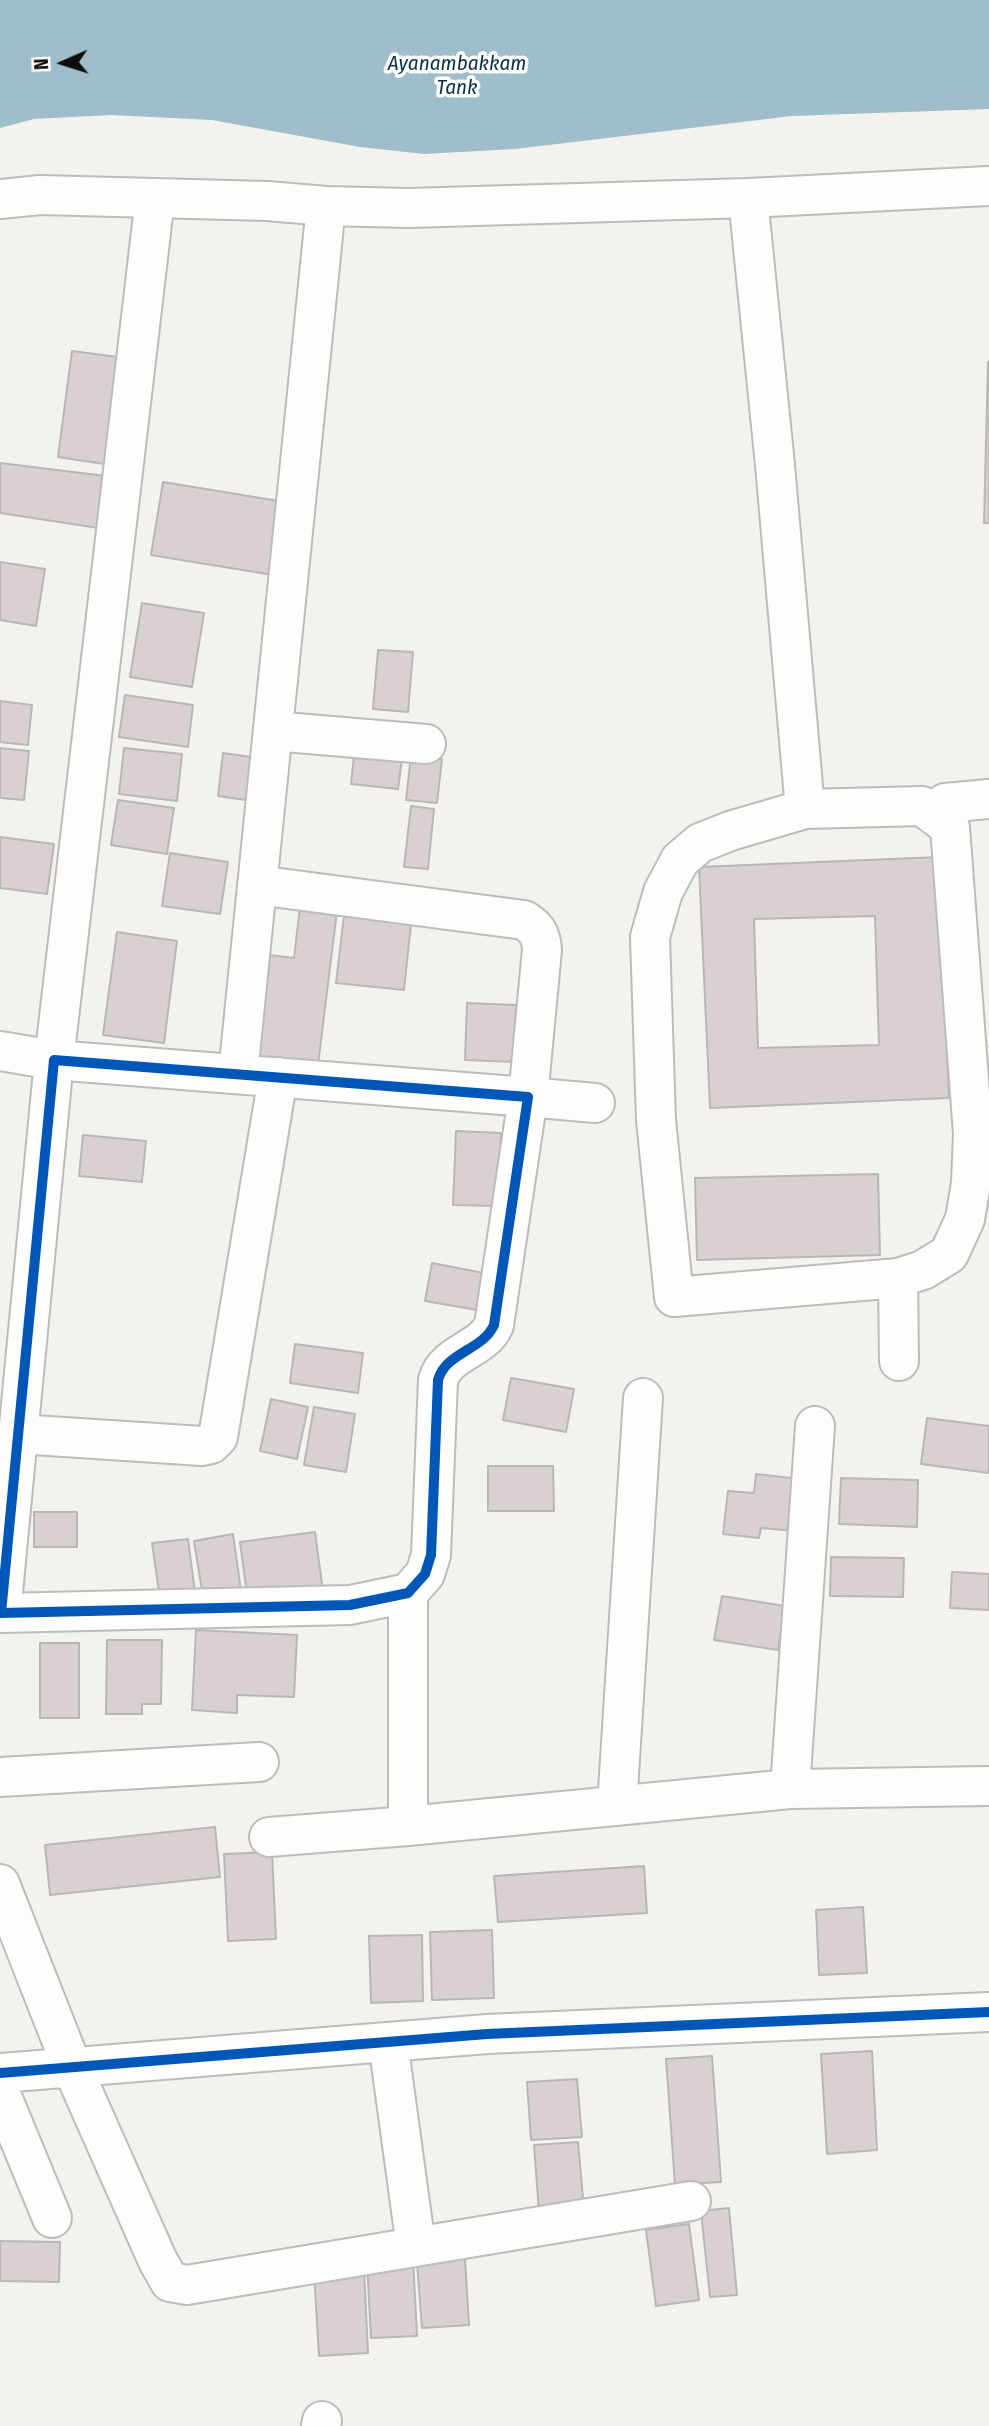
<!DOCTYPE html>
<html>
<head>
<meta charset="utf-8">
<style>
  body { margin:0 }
  #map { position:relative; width:989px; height:2426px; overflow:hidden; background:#f4f2ef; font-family:"Fira Sans Condensed",sans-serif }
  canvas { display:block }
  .north { position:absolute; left:28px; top:28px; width:70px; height:70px; -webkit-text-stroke:5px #fff; paint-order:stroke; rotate:267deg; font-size:19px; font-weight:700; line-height:28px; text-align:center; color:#0f0d0b }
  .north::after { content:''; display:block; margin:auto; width:24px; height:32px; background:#0f0d0b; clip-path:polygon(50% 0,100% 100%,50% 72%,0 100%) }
</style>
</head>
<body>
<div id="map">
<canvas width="989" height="2426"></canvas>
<div class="north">N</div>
</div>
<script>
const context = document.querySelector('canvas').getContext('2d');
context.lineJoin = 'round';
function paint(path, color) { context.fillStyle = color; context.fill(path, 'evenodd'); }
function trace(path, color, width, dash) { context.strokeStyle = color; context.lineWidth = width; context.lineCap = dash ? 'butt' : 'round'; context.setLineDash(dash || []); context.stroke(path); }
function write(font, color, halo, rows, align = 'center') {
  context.font = font + ' "Fira Sans Condensed",sans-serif'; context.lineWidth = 7; context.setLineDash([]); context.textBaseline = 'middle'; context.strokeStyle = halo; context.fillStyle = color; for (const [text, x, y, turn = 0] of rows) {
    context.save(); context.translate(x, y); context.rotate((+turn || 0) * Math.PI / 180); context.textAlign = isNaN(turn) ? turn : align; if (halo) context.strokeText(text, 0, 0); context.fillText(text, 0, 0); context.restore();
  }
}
paint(new Path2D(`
  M0 0H989V109L792 116 515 149 424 154 360 147 212 120 111 115 34 119 0 128Z`), '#9fbdcb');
const building = new Path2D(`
  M72 351 126 358 111 465 58 457Z
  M988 362H989V523H984Z
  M0 463 114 477 105 529 0 513Z
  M163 482 285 502 273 575 151 555Z
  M0 562 45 569 36 626 0 620Z
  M142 603 204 613 192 687 130 677Z
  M378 650 413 652 408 712 373 709Z
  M125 695 193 705 188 747 119 737Z
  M0 701 32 705 28 745 0 742Z
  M355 746 403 751 398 789 351 784Z
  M0 748 29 751 24 800 0 798Z
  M124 748 182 754 177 801 119 794Z
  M223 753 265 759 259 802 218 796Z
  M411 756 442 759 437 803 406 800Z
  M118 800 174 808 167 854 111 845Z
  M411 806 434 809 428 869 404 867Z
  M0 837 54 844 47 894 0 888Z
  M170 853 228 862 220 914 162 906Z
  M939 857 949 1098 710 1108 699 867ZM875 916 879 1045 758 1048 754 919Z
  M300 907 337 911 317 1073 248 1064 261 954 294 958Z
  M344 916 411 924 404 990 336 983Z
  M117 932 177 941 164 1043 103 1035Z
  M467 1003 516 1005 514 1062 465 1060Z
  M456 1131 501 1133 499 1206 453 1205Z
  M83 1135 146 1141 142 1182 79 1176Z
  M878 1174 880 1255 697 1260 695 1178Z
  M432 1263 489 1274 483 1311 425 1301Z
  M295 1344 363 1353 358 1393 290 1383Z
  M511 1378 574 1389 566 1432 503 1420Z
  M271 1399 308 1407 297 1459 260 1451Z
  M314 1407 355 1414 346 1472 304 1465Z
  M927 1418 989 1426V1473L921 1464Z
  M488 1466H553L554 1511H488Z
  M756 1474 800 1479 795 1531 761 1528 759 1538 723 1534 728 1491 754 1493Z
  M841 1478 918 1480 917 1527 839 1524Z
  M34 1512H77V1547H34Z
  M315 1532 323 1592 248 1602 240 1542Z
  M233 1534 241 1591 203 1597 194 1541Z
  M188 1539 195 1593 160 1598 152 1543Z
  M831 1557 904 1558 903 1597 830 1596Z
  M952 1572 989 1574V1610L950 1608Z
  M722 1596 785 1606 778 1650 714 1640Z
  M196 1630 297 1635 294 1697 237 1695V1713L192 1710Z
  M107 1640H162L161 1704H142V1714H106Z
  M40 1643H79V1718H40Z
  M215 1827 220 1877 50 1895 45 1845Z
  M272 1852 276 1939 228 1941 224 1854Z
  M644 1866 647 1913 498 1922 494 1876Z
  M863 1907 867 1973 819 1975 816 1910Z
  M492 1930 494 1998 432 2000 430 1932Z
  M422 1935 423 2001 371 2003 369 1936Z
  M872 2051 877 2150 827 2154 821 2054Z
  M712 2056 721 2182 675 2185 666 2059Z
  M577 2079 582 2137 531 2140 527 2082Z
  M578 2142 584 2209 539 2212 534 2145Z
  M729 2208 737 2295 710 2297 701 2211Z
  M689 2224 699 2300 656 2306 646 2230Z
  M0 2241 60 2242 59 2282 0 2281Z
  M413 2259 417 2336 371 2338 367 2262Z
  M465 2259 469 2325 422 2328 417 2262Z
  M364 2269 368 2353 319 2356 314 2271Z`);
paint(building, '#d9d0d3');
trace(building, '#b9b7b6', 2);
const minor = new Path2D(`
  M748 198 775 465 805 809 730 831 700 843 680 860 663 892 650 937 656 1120 674 1297 898 1278 899 1361
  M0 199 40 195 267 201 326 206 408 208 748 198 989 186
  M273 731 426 744
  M945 803 989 799
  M805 809 922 806 950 827 973 1134 971 1183 965 1219 949 1254 923 1270 898 1278
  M257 885 524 920C537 928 541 935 542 950L528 1097 595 1103
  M0 1051 54 1060 155 198
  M238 1074 326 206
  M18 1434 202 1446 211 1444 218 1437 278 1077
  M408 1593V1826L790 1789 989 1786
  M0 1613H1L350 1605 408 1593 425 1574 431 1555 438 1380C446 1352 483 1350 494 1325L528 1097 54 1060 1 1613
  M0 1777 259 1762
  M790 1789 815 1426
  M617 1806 643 1398
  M269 1837 408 1826
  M0 1884 72 2067 158 2261 170 2282 187 2285 691 2201
  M388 2042 416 2247
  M0 2073 487 2034 989 2012
  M0 2092 52 2218
  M321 2426 322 2421`);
trace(minor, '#bdbcb9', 42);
trace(minor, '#fdfdfd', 38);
trace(new Path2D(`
  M0 1613H1L350 1605 408 1593 425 1574 431 1555 438 1380C446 1352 483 1350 494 1325L528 1097 54 1060 1 1613
  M0 2073 487 2034 989 2012`), '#0057b8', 10);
write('italic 21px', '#0b3243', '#fff', [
  ["Ayanambakkam",457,64],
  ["Tank",457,88]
]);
</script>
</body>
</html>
